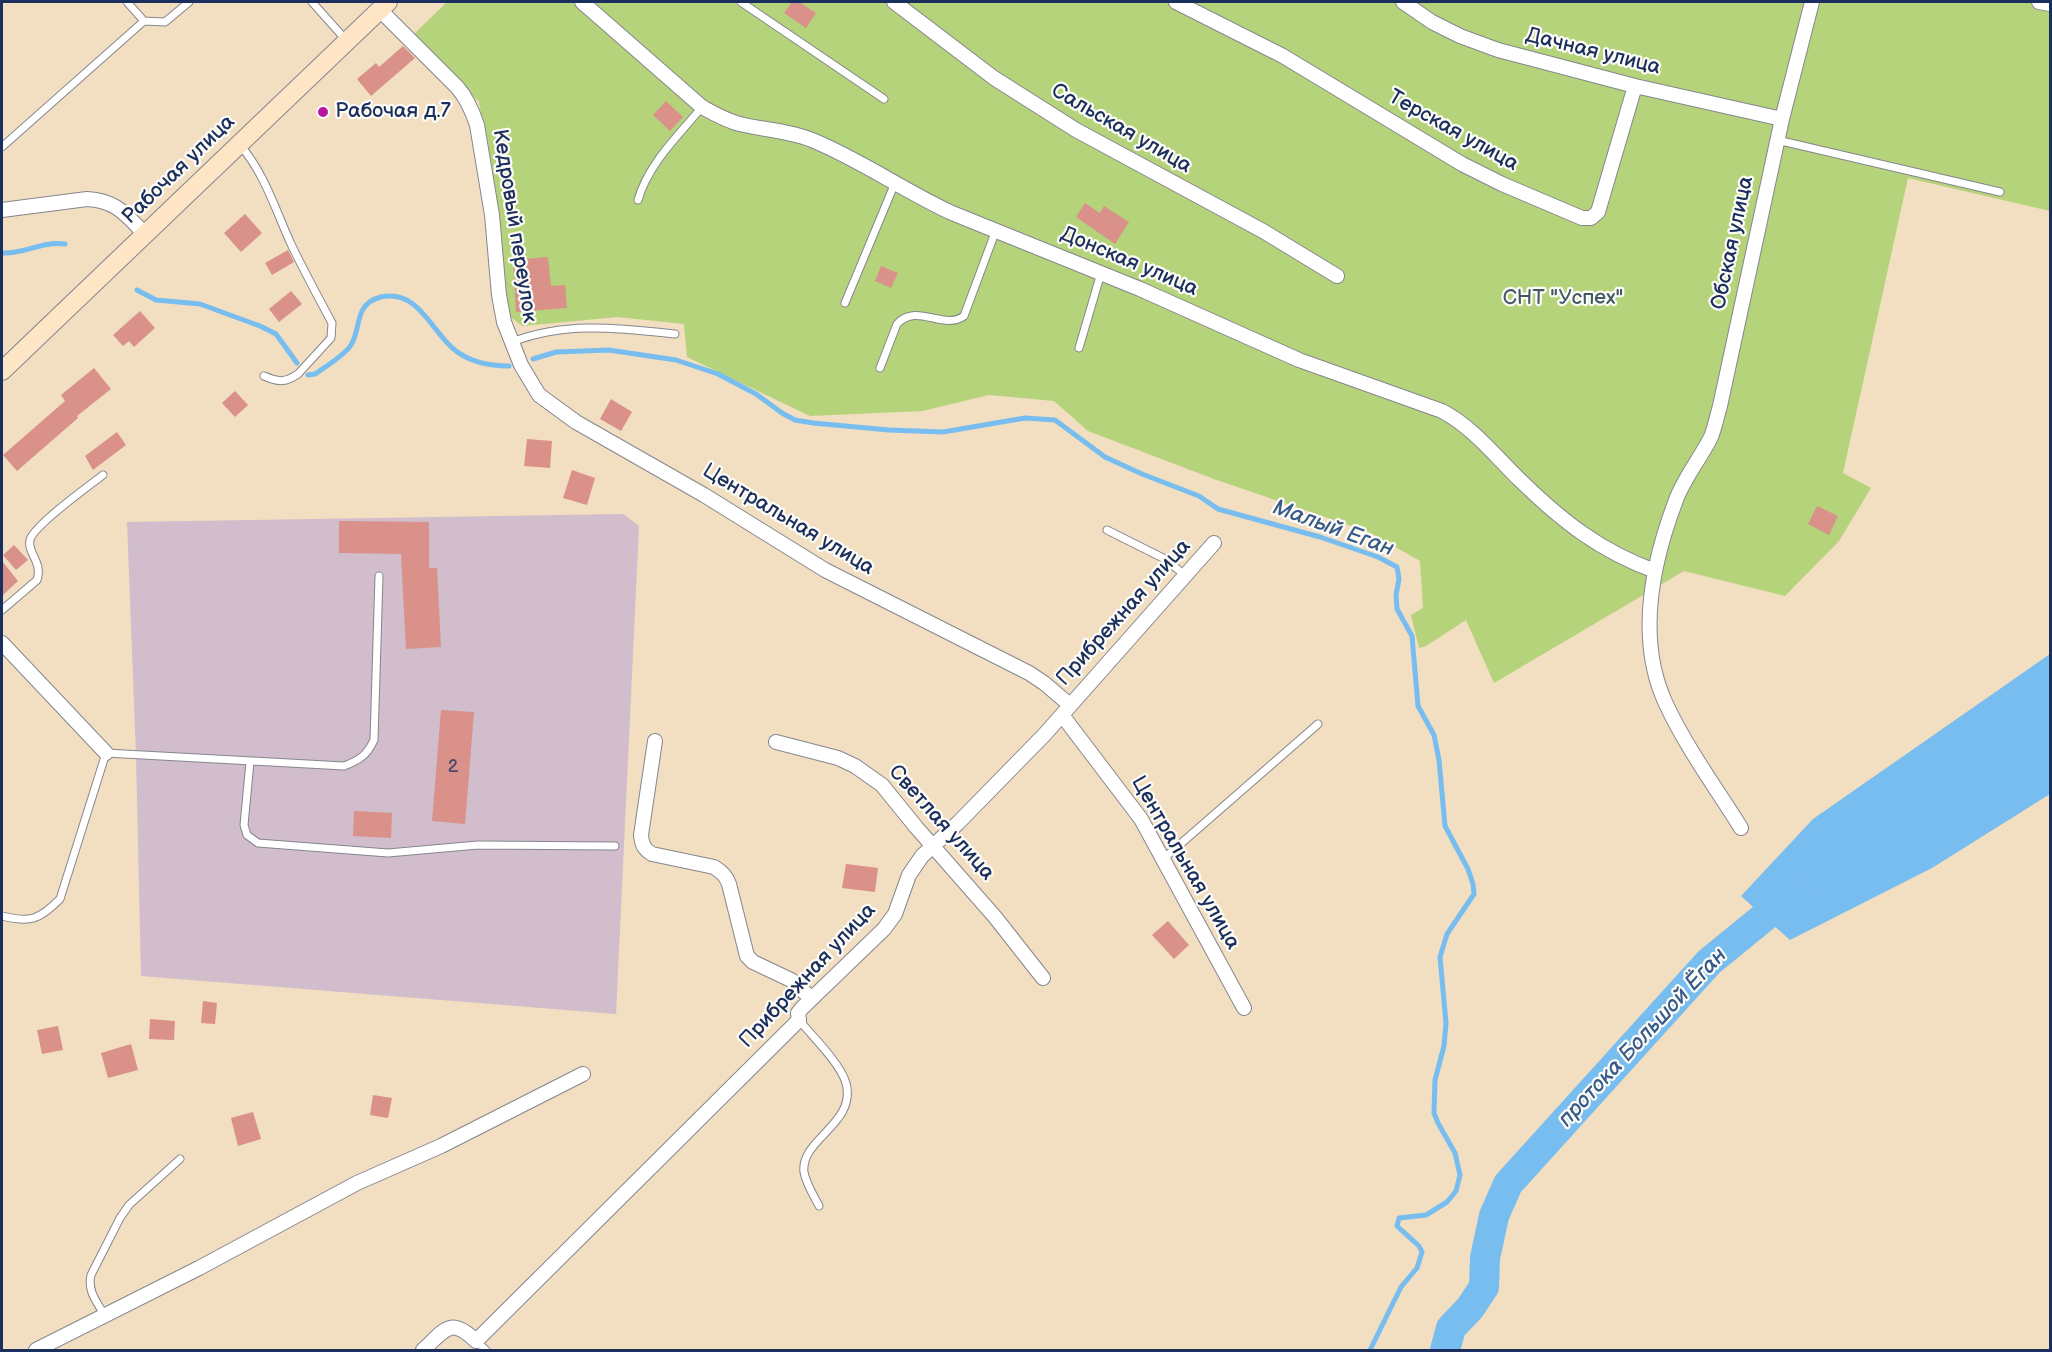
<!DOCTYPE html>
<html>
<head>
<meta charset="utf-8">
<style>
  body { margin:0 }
  #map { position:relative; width:2052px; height:1352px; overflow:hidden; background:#f2dec0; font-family:"Balsamiq Sans",sans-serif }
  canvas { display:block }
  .frame { position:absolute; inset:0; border:3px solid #1b2f5e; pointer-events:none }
</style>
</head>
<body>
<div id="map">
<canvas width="2052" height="1352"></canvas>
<div class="frame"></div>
</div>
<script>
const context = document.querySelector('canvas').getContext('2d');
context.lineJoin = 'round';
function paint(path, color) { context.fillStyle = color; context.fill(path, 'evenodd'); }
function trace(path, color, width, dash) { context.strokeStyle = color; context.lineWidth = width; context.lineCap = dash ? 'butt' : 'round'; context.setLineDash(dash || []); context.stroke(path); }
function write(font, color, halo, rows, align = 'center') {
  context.font = font + ' "Balsamiq Sans",sans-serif'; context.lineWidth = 4.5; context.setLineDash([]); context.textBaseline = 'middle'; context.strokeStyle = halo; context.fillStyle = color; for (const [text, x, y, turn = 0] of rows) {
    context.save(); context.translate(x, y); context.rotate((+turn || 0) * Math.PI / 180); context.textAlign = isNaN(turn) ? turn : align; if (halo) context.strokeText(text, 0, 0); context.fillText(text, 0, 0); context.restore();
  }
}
paint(new Path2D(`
  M623 514 639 526 616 1014 141 976 136 755 127 522Z`), '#d1bdcb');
paint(new Path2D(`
  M447 2H2050V211L1908 178 1843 473 1871 488 1839 541 1785 596 1684 571 1494 683 1466 620 1426 646 1419 648 1411 615 1423 608 1420 561 1369 532 1214 479 1088 431 1054 401 989 395 922 411 810 416 687 357 684 324 618 317 522 326 509 316 498 215 479 102 413 35Z`), '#b5d37a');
paint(new Path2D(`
  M2050 654V794L1932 868 1790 940 1741 896 1813 819Z`), '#78bdef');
trace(new Path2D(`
  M2 253C27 254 40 241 65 244
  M137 290 156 300 200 304 260 326 276 334 297 363
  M533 359 556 352 609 350 676 360 718 374 756 394 782 413 795 420 813 423 889 430 943 432 1025 418 1055 420 1105 457 1142 474 1199 496 1218 509 1320 537 1378 557 1397 567 1399 579 1396 595 1397 609 1412 636 1418 706 1434 735 1439 760 1445 826 1468 869 1473 884 1474 894 1447 934 1440 957 1446 1023 1444 1046 1435 1080 1434 1113 1438 1123 1455 1153 1460 1175 1456 1191 1447 1202 1426 1215 1399 1218 1397 1226 1419 1246 1422 1252 1417 1268 1401 1287 1370 1350
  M308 375 315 374C325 367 345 355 351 345 362 328 353 304 381 297 420 289 432 334 456 351 472 363 490 366 509 366`), '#78bdef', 5);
trace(new Path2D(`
  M1445 1350 1451 1328 1470 1308 1484 1287 1485 1258 1494 1216 1508 1184 1709 962 1796 891`), '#78bdef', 30);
paint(new Path2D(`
  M792 2H799L816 13 806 28 784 13Z
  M403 46 415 58 371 96 357 79 376 63 379 67Z
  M666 101 683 117 670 131 653 115Z
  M1085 203 1100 213 1104 206 1129 222 1115 244 1076 217Z
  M245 214 262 233 241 252 224 233Z
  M288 250 294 262 272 275 265 263Z
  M548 257 551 286 565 285 567 308 516 312 513 260Z
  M881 266 898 273 891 288 875 281Z
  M291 291 302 304 279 322 269 309Z
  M140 311 155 328 134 347 129 341 123 346 113 335Z
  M94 368 111 389 77 416 78 418 17 471 3 455 65 401 61 395Z
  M235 391 248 405 235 417 222 403Z
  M611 399 632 412 621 431 600 419Z
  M117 432 126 445 93 470 85 456Z
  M527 439 552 441 550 468 524 466Z
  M572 470 595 478 587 505 563 498Z
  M1817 506 1838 516 1829 535 1808 524Z
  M339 521 429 522V568H437L441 647 406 649 401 554 339 553Z
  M14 545 28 560 16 570 3 555Z
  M2 561 18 581 2 596Z
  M441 710 474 712 465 824 432 821Z
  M354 811 392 813 391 838 353 836Z
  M846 864 878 868 875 892 842 888Z
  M1168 921 1189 945 1174 959 1152 935Z
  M203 1001 217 1003 215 1024 201 1023Z
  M150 1019 175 1021 174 1040 149 1039Z
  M58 1026 63 1050 42 1054 37 1030Z
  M131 1044 138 1070 108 1078 101 1053Z
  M373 1095 392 1098 388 1118 370 1115Z
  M253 1112 261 1139 238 1146 231 1118Z`), '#d99189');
const lane = new Path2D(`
  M127 2 144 21 165 22 189 2
  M312 2 346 40
  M741 2 884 99
  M1777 140 2000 192
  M240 145C265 174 275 209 291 244 304 271 318 297 332 323L331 338 298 374C285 383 278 382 264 376
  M2 147 144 21
  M638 200C648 164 679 135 702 107
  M845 303 895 183
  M512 342C565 321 619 328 675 334
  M1079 348 1101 273
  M880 368 897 324C917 302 943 331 964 316L996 230
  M1107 530 1165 559 1186 576
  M2 610 37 580C43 562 27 553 30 540 33 526 90 485 103 475
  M250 762 244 825 247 835 258 843 388 853 478 845 615 846
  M1162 860 1318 724
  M2 916C30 923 39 920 60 899L106 753 344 766C360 760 367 755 374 740L379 576
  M799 1020C813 1037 840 1063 846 1083 857 1124 800 1139 804 1172 806 1184 814 1196 819 1206
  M105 1316C97 1302 87 1291 91 1275L120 1218 129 1205 180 1159
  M476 1341 486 1350`);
const street = new Path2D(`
  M582 2 702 107C713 113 723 119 736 123 761 130 788 130 812 140 861 160 904 191 952 213L1140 289 1299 360 1442 411C1474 428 1495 456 1521 481 1562 521 1600 551 1655 571
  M894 2 994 78 1076 130 1263 231 1337 276
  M1176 2 1283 56 1462 164 1502 184 1582 218H1591L1598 212 1635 86
  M1403 2 1432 22 1460 36 1498 50 1635 86 1782 119
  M2039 2 2050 4
  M380 10 457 87C467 98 472 110 477 125L492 215 499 295 504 322 521 365 539 395 576 422 704 495 825 570 1029 673 1044 683 1070 705
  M2 210 87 199C117 201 125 214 145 234
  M2 643 106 753
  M1062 715 1141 819 1244 1008
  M655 741 641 835C642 845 644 849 652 854L714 867C722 872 726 876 729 884L747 956 753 962 791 980 811 998
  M776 742 838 758 855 766 882 785 916 827 995 917 1043 978
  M1741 828C1716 788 1686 747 1666 704 1636 640 1652 563 1676 500 1684 478 1700 459 1711 437 1715 427 1717 416 1720 406L1782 119 1812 2
  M36 1350 199 1268 357 1183 441 1146 583 1074
  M423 1350C445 1330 450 1316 476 1341L799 1020 798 1013 802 1008 884 929 895 914 909 875 922 856 958 823 1045 734 1214 543`);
const secondary = new Path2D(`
  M2 371 388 2`);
trace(lane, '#86868f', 9);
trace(street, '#86868f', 16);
trace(secondary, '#86868f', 20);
trace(lane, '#fff', 7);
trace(street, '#fff', 14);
trace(secondary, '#fde5c5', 18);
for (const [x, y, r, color] of [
  [323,112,6,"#b5179e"]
]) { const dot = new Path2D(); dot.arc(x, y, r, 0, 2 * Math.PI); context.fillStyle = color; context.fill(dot); trace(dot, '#fdfcf7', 2); }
write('18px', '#4a4869', null, [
  ["2",453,767]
]);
write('21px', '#1b2f5e', '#fdfcf7', [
  ["Дачная улица",1593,52,14],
  ["Сальская улица",1121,129,30],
  ["Терская улица",1453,131,29],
  ["Рабочая улица",179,170,-44],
  ["Кедровый переулок",514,226,81],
  ["Обская улица",1733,243,-78],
  ["Донская улица",1129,262,23],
  ["Центральная улица",788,520,31],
  ["Прибрежная улица",1124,613,-48],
  ["Светлая улица",941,823,48],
  ["Центральная улица",1185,863,60],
  ["Прибрежная улица",808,976,-47]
]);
write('21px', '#1b2f5e', '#fdfcf7', [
  ["Рабочая д.7",335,112]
], 'left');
write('21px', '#425865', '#fdfcf7', [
  ["СНТ \"Успех\"",1563,299]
]);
write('italic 22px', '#375a8a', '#fdfcf7', [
  ["Малый Еган",1333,529,20],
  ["протока Большой Ёган",1643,1038,-47]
]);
</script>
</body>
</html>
